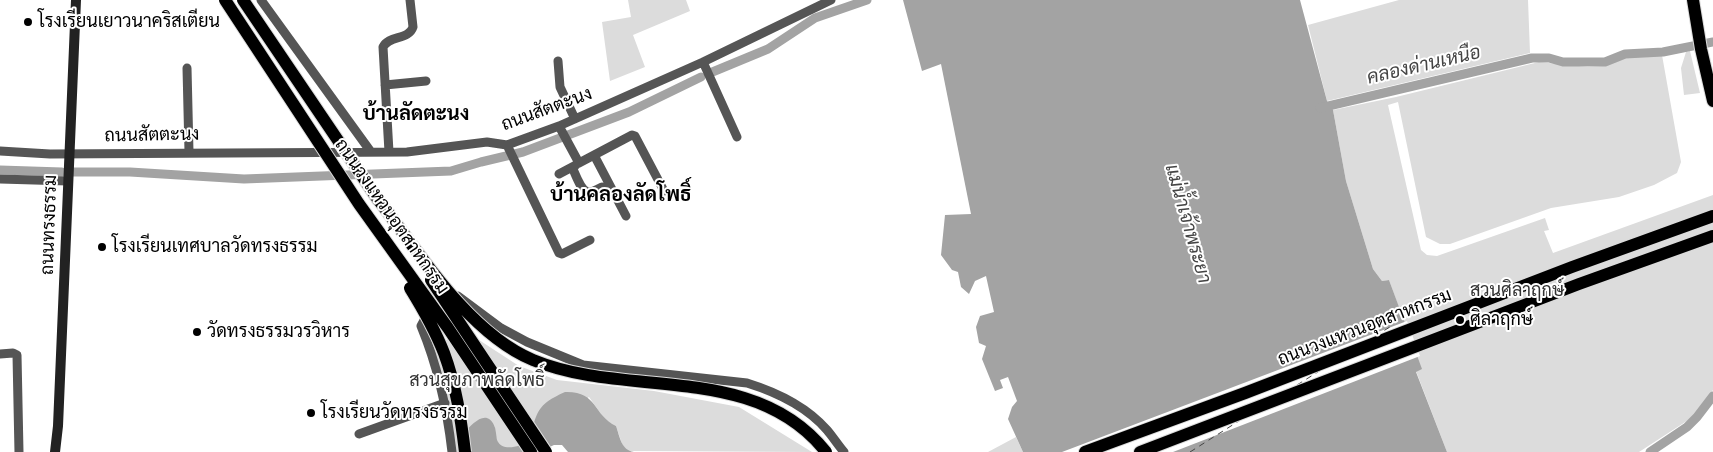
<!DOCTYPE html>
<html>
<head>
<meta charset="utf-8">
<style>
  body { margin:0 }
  canvas { display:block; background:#fff }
</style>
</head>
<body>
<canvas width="1713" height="452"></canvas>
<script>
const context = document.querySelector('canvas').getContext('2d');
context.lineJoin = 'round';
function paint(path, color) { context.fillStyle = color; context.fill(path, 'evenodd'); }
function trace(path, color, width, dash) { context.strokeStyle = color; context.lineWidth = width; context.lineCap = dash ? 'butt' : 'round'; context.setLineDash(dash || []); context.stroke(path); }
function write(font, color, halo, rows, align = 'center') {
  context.font = font + ' "Roboto Condensed",Sarabun,sans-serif'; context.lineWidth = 4; context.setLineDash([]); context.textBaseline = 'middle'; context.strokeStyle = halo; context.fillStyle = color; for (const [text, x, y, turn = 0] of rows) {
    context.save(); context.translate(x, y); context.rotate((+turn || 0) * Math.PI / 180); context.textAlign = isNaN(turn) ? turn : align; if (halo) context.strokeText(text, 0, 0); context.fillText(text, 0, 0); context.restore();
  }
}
paint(new Path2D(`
  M628 0H686L690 11 633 35 645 67 610 81 602 22 631 17Z
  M1399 0H1528L1530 53 1327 101 1308 25Z
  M1690 51 1700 93 1684 95 1681 68 1686 52Z
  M1662 55 1681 162 1677 173 1654 185 1619 197 1551 208 1450 244H1440L1426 237 1398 102 1388 105 1421 250 1427 255 1437 256 1545 218 1549 230 1544 231 1553 253 1713 195V390L1696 415 1639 452H1447L1416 371 1421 369 1389 280 1382 281 1373 269 1346 181 1333 110 1396 97 1539 62 1588 67 1603 66 1625 58Z
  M476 338 519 366 557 380 654 391 739 407 812 452 627 451 623 447 616 426 606 421 589 397 515 450C495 450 497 440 494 424L465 452H452L427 341Z
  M1016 437 1023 452H988Z`), '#dcdcdc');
paint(new Path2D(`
  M903 0H1300L1327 101 1333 110 1346 181 1373 269 1382 281 1389 280 1422 369 1416 372 1447 452H1023L1008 419 1012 407 1017 401 1008 377 1000 380 1003 388 995 391 982 359 986 346 979 343 976 327 980 316 994 312 986 276 975 281 969 294 961 287 958 272 952 270 941 255 945 215 971 214 941 64 922 71Z
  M565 392C598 391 592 414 616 426 620 437 621 450 634 452H568L562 445H554L539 452H465L464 433C471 425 486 408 494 425 496 429 496 435 497 440 502 452 519 447 529 441 537 412 536 405 565 392Z`), '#a3a3a3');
paint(new Path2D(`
  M1407 321 1420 356 1173 452H1062Z`), '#fff');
trace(new Path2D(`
  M710 73 768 49 815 18 867 0
  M1320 108 1532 58H1549L1563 62H1605L1625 54 1663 52 1713 42
  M0 170 62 172
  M73 172H130L244 179 451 171 481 162 523 152 629 112 701 77
  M1650 452 1687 427 1697 417 1713 396`), '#a3a3a3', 9);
trace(new Path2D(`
  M1375 336 1390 327
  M1297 385 1321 370
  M1190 452 1242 419`), '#444', 1, [6, 5]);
const primary = new Path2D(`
  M1693 0 1701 49 1713 101
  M1085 452 1245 393 1572 267 1713 216
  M1140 452 1579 284 1713 236`);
trace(primary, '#dbdbdb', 14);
trace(new Path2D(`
  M261 0 371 152
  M558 61 560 87 575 119
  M703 62 737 137
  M187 68 189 152
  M385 85 426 81
  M559 126 579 163 632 135 635 136 664 191
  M507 145 559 253 562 254 590 240
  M0 151 50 154 407 152 487 142 507 145 559 126 703 62 831 0
  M389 152 383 47C389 35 409 40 413 27L410 0
  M594 155 626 216
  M572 167C575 173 580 189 587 192 591 193 598 189 602 187
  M559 174 576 165
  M0 179 68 181
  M458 296 501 328 527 342 583 365 747 383C776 392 807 407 827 430 833 437 838 445 844 452
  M428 313 421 326C438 367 447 408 452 452
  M0 354 13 353 17 355 19 452
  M359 434 445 403`), '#555', 9);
trace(new Path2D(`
  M55 452 58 426 76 0`), '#222', 10);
trace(primary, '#000', 12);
const primaryBridge = new Path2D(`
  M225 0 359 204 448 328 531 452
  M243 0 379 201
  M375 195C417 250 468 333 533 360 627 399 754 361 826 452
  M431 280 546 452
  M410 288C423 309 435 330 444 353 456 385 461 419 465 452`);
trace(primaryBridge, '#dbdbdb', 14, []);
trace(primaryBridge, '#000', 12);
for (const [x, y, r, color] of [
  [28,22,5,"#000"],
  [102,247,5,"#000"],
  [1460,320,5,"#000"],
  [197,332,5,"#000"],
  [311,413,5,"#000"]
]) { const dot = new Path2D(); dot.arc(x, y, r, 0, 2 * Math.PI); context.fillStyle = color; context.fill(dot); trace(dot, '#fff', 2); }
write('18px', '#000', '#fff', [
  ["โรงเรียนเยาวนาคริสเตียน",38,22],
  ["โรงเรียนเทศบาลวัดทรงธรรม",112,247],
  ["ศิลาฤกษ์",1470,320],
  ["วัดทรงธรรมวรวิหาร",207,332],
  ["โรงเรียนวัดทรงธรรม",321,413]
], 'left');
write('18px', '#000', '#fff', [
  ["ถนนสัตตะนง",547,110,-20],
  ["ถนนสัตตะนง",152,136,-1],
  ["ถนนวงแหวนอุตสาหกรรม",391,217,55],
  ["ถนนทรงธรรม",50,225,-88],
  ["ถนนวงแหวนอุตสาหกรรม",1365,328,-21]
]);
write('18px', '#333', '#fff', [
  ["สวนศิลาฤกษ์",1517,291],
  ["สวนสุขภาพลัดโพธิ์",477,381]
]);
write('italic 19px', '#444', '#fff', [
  ["คลองด่านเหนือ",1424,66,-13],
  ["แม่น้ำเจ้าพระยา",1187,224,74]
]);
write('bold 20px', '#000', '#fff', [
  ["บ้านลัดตะนง",416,115],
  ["บ้านคลองลัดโพธิ์",621,196]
]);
</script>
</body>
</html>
